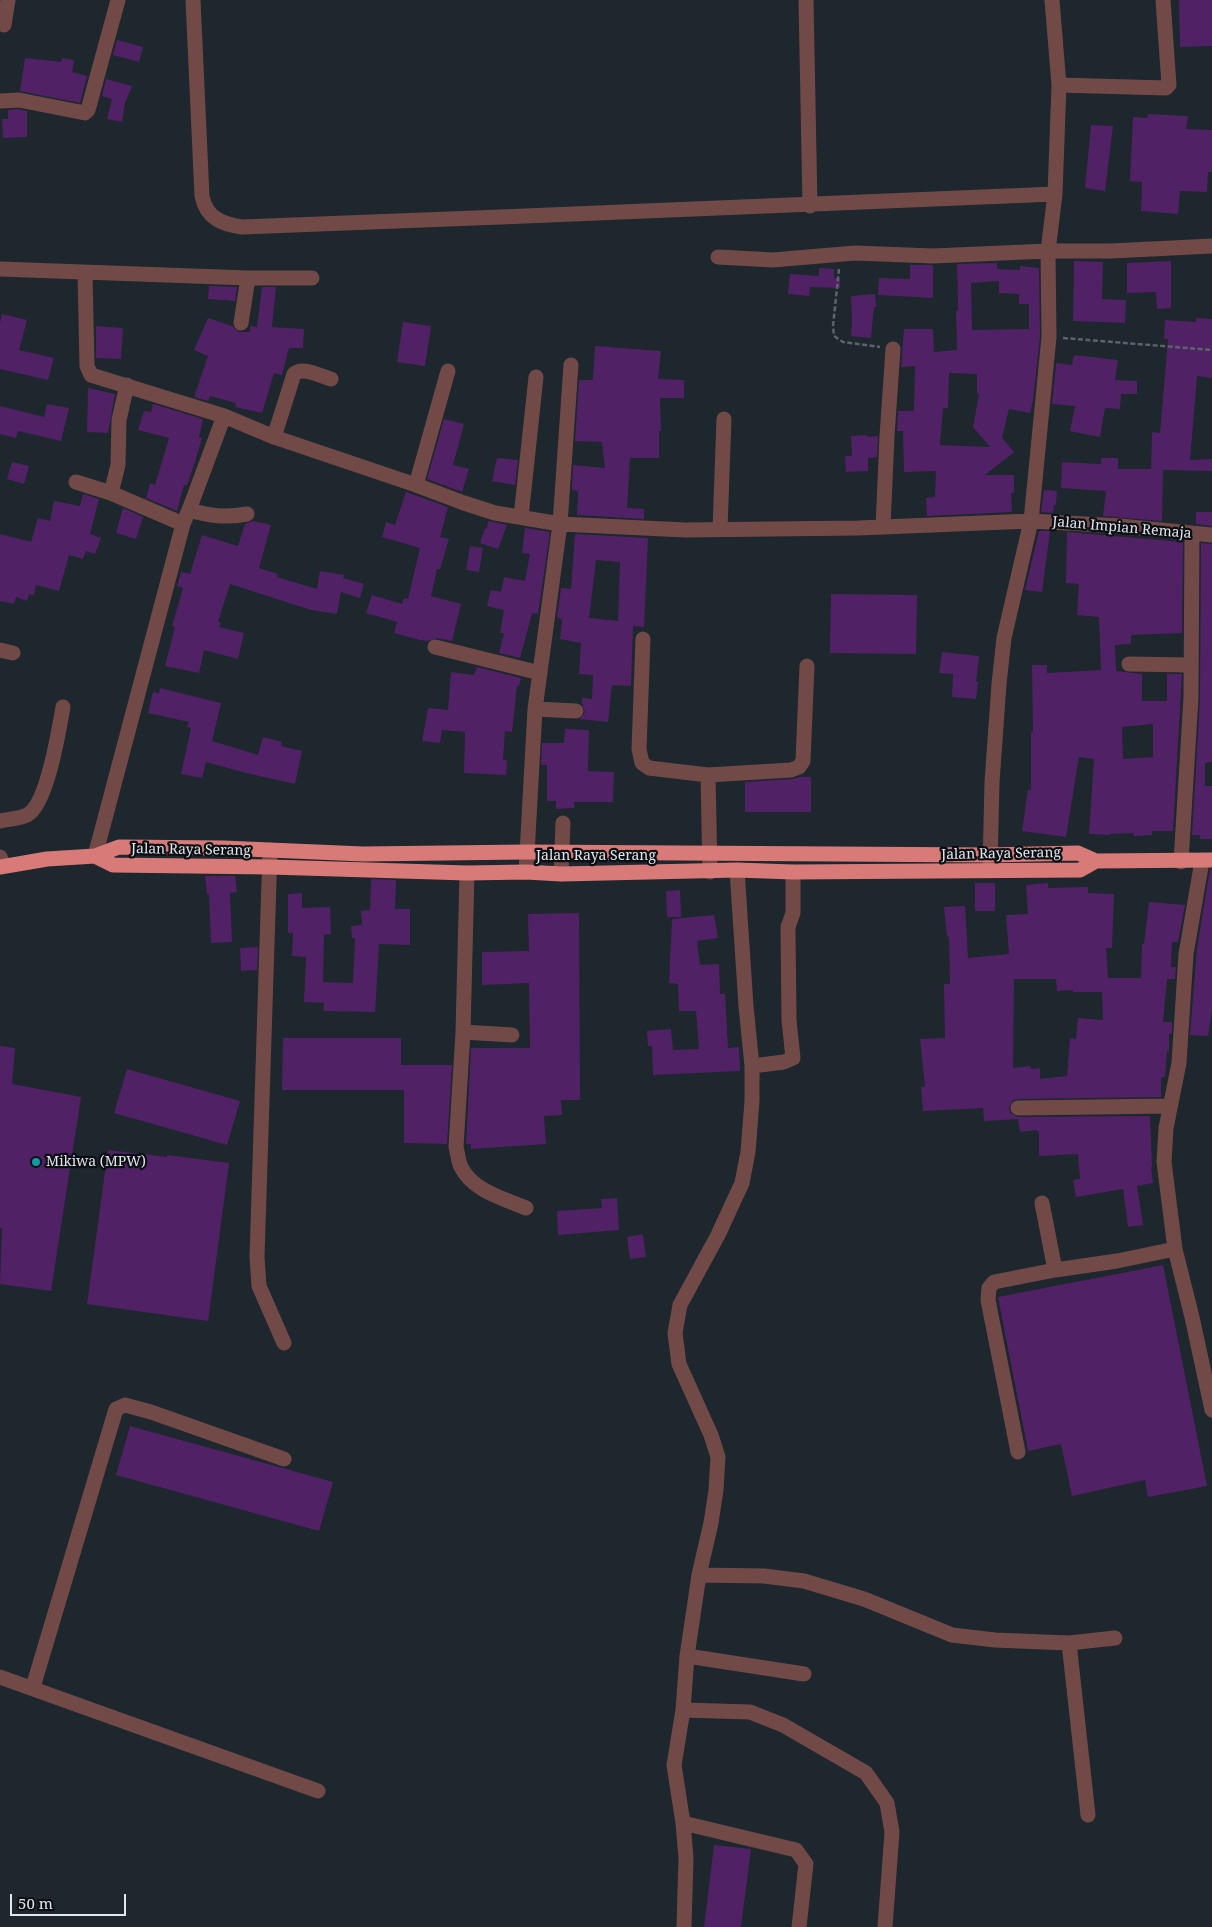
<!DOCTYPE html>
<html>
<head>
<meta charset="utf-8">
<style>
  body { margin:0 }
  #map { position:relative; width:1212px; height:1927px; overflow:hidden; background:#1e262e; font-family:"Noto Serif",serif }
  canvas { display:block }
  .scale { position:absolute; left:10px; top:1894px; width:116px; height:22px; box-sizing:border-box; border:2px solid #e1e6ec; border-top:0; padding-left:6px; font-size:15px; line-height:18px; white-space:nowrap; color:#e1e6ec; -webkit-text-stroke:4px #0b0e12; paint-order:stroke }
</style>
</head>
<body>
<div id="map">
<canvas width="1212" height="1927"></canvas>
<div class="scale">50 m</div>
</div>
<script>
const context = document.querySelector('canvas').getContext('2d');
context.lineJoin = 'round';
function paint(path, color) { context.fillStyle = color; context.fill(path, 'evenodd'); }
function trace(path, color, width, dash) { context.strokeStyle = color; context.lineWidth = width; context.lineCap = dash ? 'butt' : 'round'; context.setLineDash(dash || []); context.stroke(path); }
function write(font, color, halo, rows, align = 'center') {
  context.font = font + ' "Noto Serif",serif'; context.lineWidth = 4.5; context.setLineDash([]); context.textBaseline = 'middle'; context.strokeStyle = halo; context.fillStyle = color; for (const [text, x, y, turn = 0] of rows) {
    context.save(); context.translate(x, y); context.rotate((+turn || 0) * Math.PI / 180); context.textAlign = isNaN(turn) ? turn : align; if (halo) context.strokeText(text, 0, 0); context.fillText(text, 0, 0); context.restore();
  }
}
paint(new Path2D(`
  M1179 0H1212V46L1180 47Z
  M117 40 143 47 139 62 113 55Z
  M25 58 61 62 62 58 74 60 72 72 87 76 80 103 20 91Z
  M106 79 132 86 125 103 122 122 107 119 112 99 102 96Z
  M18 109 27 111V137L3 138 2 119H8V110Z
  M1148 114 1188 116 1186 129 1212 130V172H1208L1207 192 1180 191 1178 214 1141 211 1142 182 1130 181 1133 117 1147 118Z
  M1091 125 1113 126 1105 191 1085 188Z
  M1074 261 1103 262 1102 299 1126 300 1125 323 1073 321Z
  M1171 261V308L1157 309 1156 292 1127 293V263Z
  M997 263V269L1020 270V266L1039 268 1040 337 1033 401 1030 413 1009 409 1002 438 1014 452 985 475H1014V493H1011L1012 512 927 516 926 498 935 497 936 471 904 472 903 431H897L898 411H913L914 410 915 366 901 367 904 329H933L934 352 957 350 956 311H958V302L957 264ZM999 281V293L1019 294V304H1029V329L972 330 971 283ZM949 373 977 374V394H979L973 427 990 447 940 445 943 408H948Z
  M910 265H933V298L878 295 879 278 910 279Z
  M819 268 834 269V278H840V288L810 287 809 296 788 294 790 274 819 276Z
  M209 286 237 287 235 301 208 299Z
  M262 287H276L272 327 304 329 303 348H289L282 375 274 373 262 413 235 407 236 403 210 396 208 401 194 397 208 356 194 350 208 318 232 326 239 332H250V326L257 327Z
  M875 294 876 307H874L871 338 851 336 852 320 851 296Z
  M2 314 27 320 19 350 54 358 48 380 0 369V323Z
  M1196 318 1212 319V378L1197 376 1190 460 1212 459V471L1163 470 1162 521 1103 516 1106 491 1061 488 1062 462 1101 464V458H1118V469H1151L1152 432 1160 433 1168 339H1164L1165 320 1196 322Z
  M403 322 431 326 425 366 397 362Z
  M96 326 123 328 121 359 96 358Z
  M595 346 661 351 658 379 684 380V398H660L661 431H659V458H630L627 508 644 509V519L577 515 578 491 572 490 573 465 605 468 602 442 575 441 579 380H593Z
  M1074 355 1118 360 1115 380 1137 381V394H1121L1120 409 1105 408 1100 437 1070 431 1075 406 1052 404 1056 363 1072 365Z
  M88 388 115 394 108 433 87 432Z
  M47 404 69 408 61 441 18 431 16 438 0 434V406L44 417Z
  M153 404 203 419 199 437 202 438 195 462 187 485H184L177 511 146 498 150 483 155 485 169 438 138 430 144 411 151 412Z
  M444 419 464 424 453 465 469 469 462 492 427 479Z
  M867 435V437L878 436 877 457 868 458V471L846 472 845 456H852L851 436Z
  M497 458 518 460 515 485 492 481Z
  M12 462 29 466 24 484 7 479Z
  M1044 490 1057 491 1056 505H1054L1053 513 1041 512Z
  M406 492 448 507 440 537 449 539 440 569H437L431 596 461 604 452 641 437 638 428 641 420 640 394 633 397 622 366 613 372 595 402 604 404 598 408 599 420 548 382 537 386 522 395 525Z
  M83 494 99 499 90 534 101 538 95 554 86 551 83 559 69 555 59 591 36 585 34 595 29 594 27 601 16 597 14 604 0 601V534L31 542 38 518 50 521 54 501 80 506Z
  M123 508 143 517 136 539 116 533Z
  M1196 512H1212V526L1196 524Z
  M253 521 271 525 259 568 278 574 277 577 317 589 320 571 344 575 343 578 364 584 360 598 341 592 337 614 311 610 230 584 218 622 221 623 219 627 244 633 238 659 204 650 199 673 165 666 175 627 172 626 183 588 177 586 181 572 190 574 202 535 238 546 245 524Z
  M488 521 507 525 498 549 480 543 485 528 487 529Z
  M525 528 550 532 538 614 532 613 520 658 499 653 504 633H500L504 610 487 606 491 590 501 592 504 577 525 581 530 554 522 553Z
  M1039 531H1050L1042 592 1025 590Z
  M1067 532 1183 542 1182 633 1131 635V644L1115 645 1116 671 1142 674V701H1167V674H1182L1173 831H1152V835L1134 836V833L1110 834V835L1089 834 1094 759 1079 757 1066 837 1022 831 1028 790H1031V732H1033L1032 665H1047V673L1101 670 1099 617 1077 615 1079 584 1066 583ZM1153 724V757L1123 759 1122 727Z
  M575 534 648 538 644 627 633 626 631 686 612 685 608 722 580 719 585 712 582 704V698L592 699 593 675 579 674 581 643 560 639 562 619 557 618 561 588 571 589ZM596 560 620 562 618 621 589 618Z
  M1201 543 1212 544V762L1205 763V786H1212V839H1200V835H1192L1200 698Z
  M470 546 483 548 479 572 466 570Z
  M831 594 917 595 916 654 830 653Z
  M942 652 979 656 976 682H978L976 699 952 697 953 674 939 673Z
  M477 667 521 678 519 686H517L512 732 505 731 503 760H507L506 775 464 773 465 732 442 730 440 743 422 741 428 708 448 710 451 672 474 675Z
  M160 688 221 703 212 741 258 755 263 737 282 742 281 746 302 751 295 784 246 773 206 762 202 778 181 774 191 728 187 727 189 722 148 713 153 692 159 693Z
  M565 729 589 730 588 771 614 772 613 802H574V808L556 809V801H547V765H541L542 743H564Z
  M799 777H811V812H745V782L792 779Z
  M1210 869H1212V1010L1208 1036 1190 1035 1197 948Z
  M205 876H235L237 892 230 893 232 942 211 943 209 894H207Z
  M371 879 396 880 395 909H410V945L379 944 375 1012 323 1011 324 1003 304 1002 306 957 292 956 293 933H288V894L302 893V908L330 907 331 934 324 935 323 982 353 983 355 938H352L351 926 362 925 361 911 370 910Z
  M975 883H995V911H975Z
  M1048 883V888L1088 887V893L1114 894 1112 948H1106L1108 978H1141L1142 944H1144L1149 902 1185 905 1178 942H1172L1171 967H1176L1175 979H1167L1163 1022H1172V1033L1169 1034V1052L1167 1051 1165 1077H1161V1097L1018 1099 1013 1100 1009 1108 1010 1113 1018 1117 1150 1116 1152 1167H1151L1153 1183 1137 1186 1143 1225 1128 1227 1123 1189 1076 1197 1073 1180 1080 1179 1078 1154 1039 1156V1132L1036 1130 1020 1132 1018 1119 984 1121 983 1108 923 1111 921 1087 925 1086 920 1039 945 1038 944 984H950L949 936 947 937 944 907 965 906 968 958 1009 954 1006 915 1028 914 1026 885ZM1014 979H1056L1057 991 1073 990V992H1102L1103 1020 1078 1018 1076 1039 1070 1038 1067 1076 1040 1079V1068L1031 1069 1030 1066 1013 1068Z
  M680 890 681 917H667L666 891Z
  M579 913 580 1100H561L562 1115 544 1116 546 1144 471 1149V1144H466L471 1048H530L529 983 482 985V952L529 951 528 914Z
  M714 915 718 938 697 941 700 965 719 964 720 994H725L728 1048 739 1047 740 1071 653 1075 652 1046H648L647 1031 671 1029 673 1050 699 1049 696 1011H679L678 984 669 983 672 919Z
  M258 947 257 970 241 971 240 948Z
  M283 1038H401V1065H452L447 1144 404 1143V1090H282Z
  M0 1046 15 1048 12 1084 81 1097 51 1291 0 1284 2 1228H0Z
  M127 1069 240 1101 227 1145 114 1113Z
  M108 1150 167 1157V1155L229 1163 208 1321 87 1304Z
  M617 1198 619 1230 558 1235 557 1211 602 1208 601 1199Z
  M643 1234 646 1257 630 1259 627 1237Z
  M1163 1265 1207 1486 1148 1497 1145 1480 1072 1496 1061 1444 1028 1451 998 1297Z
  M130 1426 333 1482 319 1531 116 1475Z
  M714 1845 751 1849 741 1927H704Z`), '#502265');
trace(new Path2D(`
  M839 269 833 326 834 336 843 342 880 347
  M1063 338 1212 350`), '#5c636b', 2.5, [5, 2.5]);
trace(new Path2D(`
  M193 0 202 196C206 218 222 224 242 227 513 216 784 207 1055 194
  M806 0 810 206
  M4 25 8 0
  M1059 85 1166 88 1169 85 1163 0
  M0 101 19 100 85 113 88 110 118 0
  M718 257 773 260 855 253 933 256 1048 251H1111L1212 246
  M0 269 248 278H312
  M85 273 87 366 91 375 224 416 274 437 416 485 464 503 495 513 560 524 685 530 858 528 1031 521 1120 526 1212 535
  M241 323 248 278
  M127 385 119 420 118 465 111 493 183 524
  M274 437 294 374C303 366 320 376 331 379
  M76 482 111 493
  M416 485 448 371
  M189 510C211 516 224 518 247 514
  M521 517 536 377
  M883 527 887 436 893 349
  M720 529 724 419
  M643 639 639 749 642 763 649 768 708 775
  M435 647 540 673
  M0 650 13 653
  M1129 664 1191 665
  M535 709 576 711
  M0 821C8 819 19 819 27 815 47 805 59 730 63 707
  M270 850 257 1257 259 1286 284 1343
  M95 856 183 524 189 510 224 416
  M0 857 4 866
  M1202 861 1186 954 1179 1063 1166 1128 1164 1162 1175 1249 1192 1317 1212 1410
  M1181 862 1191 697 1192 534
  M990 867 992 782 999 684 1004 638 1031 521 1049 337 1048 251 1055 194 1059 85 1052 0
  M526 872 535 709 560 524 571 365
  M710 872 708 775 791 770 799 767 803 761 807 666
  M467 873 463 1032 456 1147C458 1154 458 1161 461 1167 473 1191 503 1198 526 1208
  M561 874 563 823
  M463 1032 512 1035
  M752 1066 784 1062 793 1058 789 1020 788 927 793 913V872
  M1018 1108 1170 1106
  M1042 1203 1055 1270 1117 1261 1175 1249
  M1018 1452 988 1300 989 1288 994 1282 1055 1270
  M699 1575 764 1576 804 1581 864 1599 952 1635 995 1640 1069 1643
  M687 1656 804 1674
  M0 1677 318 1791
  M33 1687 116 1409 125 1405 151 1412 284 1459
  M683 1710 750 1712 783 1725 866 1773 887 1803 892 1832 885 1927
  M1088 1815 1069 1643 1115 1638
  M683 1823 796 1850 806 1864 799 1927
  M684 1927 686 1858 683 1823 674 1765 683 1710 687 1656 699 1575 711 1523 716 1490 718 1457 711 1435 679 1364 675 1333 680 1305 718 1235 742 1183 748 1152 752 1101V1066L746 1006 737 870`), '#714a48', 15);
trace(new Path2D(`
  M95 856 113 865 270 867 467 873 526 872 561 874 737 870 793 872 1080 870 1096 861
  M0 867 47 859 95 856 119 847 223 848 363 854 526 852 989 855 1078 853 1096 861 1212 860`), '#d87a77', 15);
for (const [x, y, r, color] of [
  [36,1162,5,"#0f9aa8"]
]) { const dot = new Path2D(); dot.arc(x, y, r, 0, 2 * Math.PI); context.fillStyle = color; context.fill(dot); trace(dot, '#0b0e12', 2); }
write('14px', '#e1e6ec', '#0b0e12', [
  ["Jalan Impian Remaja",1122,528,5],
  ["Jalan Raya Serang",191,850,1],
  ["Jalan Raya Serang",1001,854,-1],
  ["Jalan Raya Serang",596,856]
]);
write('14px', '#e1e6ec', '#0b0e12', [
  ["Mikiwa (MPW)",46,1162]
], 'left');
</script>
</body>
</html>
